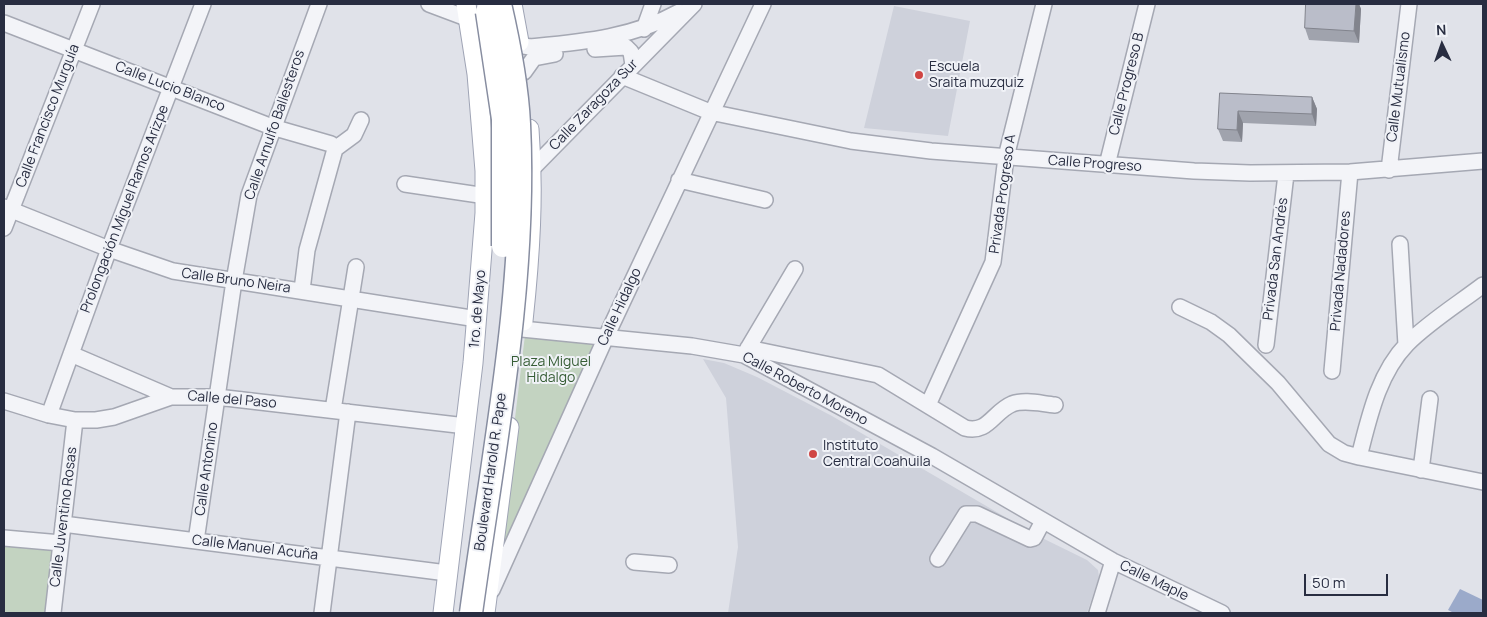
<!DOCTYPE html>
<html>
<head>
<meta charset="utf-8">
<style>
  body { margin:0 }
  #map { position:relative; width:1487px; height:617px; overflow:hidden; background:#e0e2e9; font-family:Manrope,sans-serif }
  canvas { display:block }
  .frame { position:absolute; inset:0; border:5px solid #282d41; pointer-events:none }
  .north { position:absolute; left:1417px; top:20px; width:50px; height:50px; -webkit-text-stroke:4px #f0f2f7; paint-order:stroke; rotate:357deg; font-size:14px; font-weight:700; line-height:20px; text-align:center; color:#282d41 }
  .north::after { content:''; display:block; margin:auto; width:18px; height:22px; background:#282d41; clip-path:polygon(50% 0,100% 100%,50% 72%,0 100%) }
  .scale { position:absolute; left:1304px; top:574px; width:84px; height:22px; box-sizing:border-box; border:2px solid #282d41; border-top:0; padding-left:6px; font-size:15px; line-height:18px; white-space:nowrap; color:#282d41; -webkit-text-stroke:4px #f0f2f7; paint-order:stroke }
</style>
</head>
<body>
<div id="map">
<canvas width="1487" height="617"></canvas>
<div class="frame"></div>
<div class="north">N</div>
<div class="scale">50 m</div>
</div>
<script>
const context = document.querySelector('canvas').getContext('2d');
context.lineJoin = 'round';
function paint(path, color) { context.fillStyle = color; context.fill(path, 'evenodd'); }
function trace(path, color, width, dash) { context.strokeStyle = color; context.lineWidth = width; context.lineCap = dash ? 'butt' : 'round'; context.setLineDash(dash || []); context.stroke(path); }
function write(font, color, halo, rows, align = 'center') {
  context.font = font + ' Manrope,sans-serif'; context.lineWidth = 4; context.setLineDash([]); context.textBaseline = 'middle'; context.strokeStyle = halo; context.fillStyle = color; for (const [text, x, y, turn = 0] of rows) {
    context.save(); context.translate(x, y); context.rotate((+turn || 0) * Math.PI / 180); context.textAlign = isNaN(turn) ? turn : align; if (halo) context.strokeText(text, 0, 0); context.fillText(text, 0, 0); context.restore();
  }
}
paint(new Path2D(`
  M894 6 970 21 948 136 864 128Z
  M703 359 724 363 757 377 832 416 1036 535 1087 560 1098 570 1099 577 1087 613H728L738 547 726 398Z`), '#ced1db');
paint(new Path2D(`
  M525 335 596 342 497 568Z
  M4 542 57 548 50 613H4Z`), '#c3d3c1');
paint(new Path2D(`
  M1460 589 1483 600V613H1454L1448 610Z`), '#9baaca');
const minor = new Path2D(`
  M429 4 469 19
  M4 23 272 127 331 144 335 149
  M644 29 653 4
  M519 41 524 46 530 47C582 42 632 38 679 12
  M595 49 626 47 631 52 633 65
  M524 72 534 58 555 54
  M622 76 710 112 851 141 931 151 1194 171 1250 173 1350 172 1483 161
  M1107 165 1147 4
  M1389 170 1409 4
  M527 174 694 4
  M679 180 765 200
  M405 184 486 196 494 193
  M4 207 109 249 173 271 477 319
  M4 228 92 4
  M1400 244 1406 345
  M302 290 307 250 335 149 354 135 361 120
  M1180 307 1211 322 1229 335 1278 383 1329 444 1344 453 1359 457 1483 482
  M522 329 692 346 744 355 932 456 1113 561 1222 613
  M1266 345 1286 174
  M748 348 878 375 965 428C988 434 993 412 1012 404 1025 399 1042 404 1055 405
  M71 354 171 397
  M744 355 795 269
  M1332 371 1350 172
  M4 401 49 415 75 420H96L114 417 171 397H217L466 426
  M928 405 993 262 1006 157 1044 4
  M333 410 356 267
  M49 415 109 249 203 4
  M1359 457C1369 418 1378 374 1407 344 1429 322 1458 304 1483 285
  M1421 470 1430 399
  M63 524 447 573
  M4 538 61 543
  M196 541 234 281 249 195 319 4
  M938 559 966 514H977L1030 539 1034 538 1043 521
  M634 562 669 565
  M492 590 606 337 763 4
  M53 613 75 420
  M322 613 348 412
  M1097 613 1113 561`);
const major = new Path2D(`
  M512 4 519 42
  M523 321C530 256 534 194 529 129
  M443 613 473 363 485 213V171L477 74 466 4
  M485 613 509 427`);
trace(minor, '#a5a8b3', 18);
trace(major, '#9fa4b5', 21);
trace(minor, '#f3f4f8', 15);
trace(major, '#fff', 19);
const highwayBridge = new Path2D(`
  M487 12 503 119V246
  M471 613C493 452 527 286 519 124 517 83 509 43 500 4`);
trace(highwayBridge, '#878da0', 25, []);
trace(highwayBridge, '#fff', 22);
paint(new Path2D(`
  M1306 4H1359L1361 9 1359 43 1309 40 1305 28Z
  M1220 93 1312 97 1317 109 1316 126 1243 123 1242 142 1223 141 1218 129Z`), '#a0a3ad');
paint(new Path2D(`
  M1356 4H1359L1361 9 1359 43 1354 31Z
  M1312 97 1317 109 1316 126 1312 114Z
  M1238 111 1243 123 1242 142 1237 130Z`), '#82848d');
const building = new Path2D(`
  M1306 4H1356L1354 31 1305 28Z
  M1220 93 1312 97V114L1238 111 1237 130 1218 129Z`);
paint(building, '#babdc9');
trace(building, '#82848d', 1);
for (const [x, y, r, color] of [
  [919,75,5,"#d04543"],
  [813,454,5,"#d04543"]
]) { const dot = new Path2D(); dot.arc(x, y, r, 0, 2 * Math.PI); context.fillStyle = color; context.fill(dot); trace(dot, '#f0f2f7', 2); }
write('14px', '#282d41', '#f0f2f7', [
  ["Escuela",929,67],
  ["Sraita muzquiz",929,83],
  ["Instituto",823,446],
  ["Central Coahuila",823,462]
], 'left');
write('14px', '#282d41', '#f0f2f7', [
  ["Calle Progreso B",1127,84,-76],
  ["Calle Lucio Blanco",170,87,21],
  ["Calle Mutualismo",1399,87,-83],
  ["Calle Zaragoza Sur",594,105,-46],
  ["Calle Francisco Murguía",48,116,-69],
  ["Calle Arnulfo Ballesteros",275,125,-71],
  ["Calle Progreso",1095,164,4],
  ["Privada Progreso A",1003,194,-82],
  ["Prolongación Miguel Ramos Arizpe",125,209,-69],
  ["Privada San Andrés",1276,259,-83],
  ["Privada Nadadores",1341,271,-85],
  ["Calle Bruno Neira",236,281,8],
  ["Calle Hidalgo",620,307,-65],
  ["1ro. de Mayo",478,309,-85],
  ["Calle Roberto Moreno",805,389,28],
  ["Calle del Paso",232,400,5],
  ["Calle Antonino",207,469,-82],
  ["Boulevard Harold R. Pape",491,472,-82],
  ["Calle Juventino Rosas",64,517,-83],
  ["Calle Manuel Acuña",255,548,7],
  ["Calle Maple",1154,581,26]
]);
write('14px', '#365d35', '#f0f2f7', [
  ["Plaza Miguel",551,362],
  ["Hidalgo",551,378]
]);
</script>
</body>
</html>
